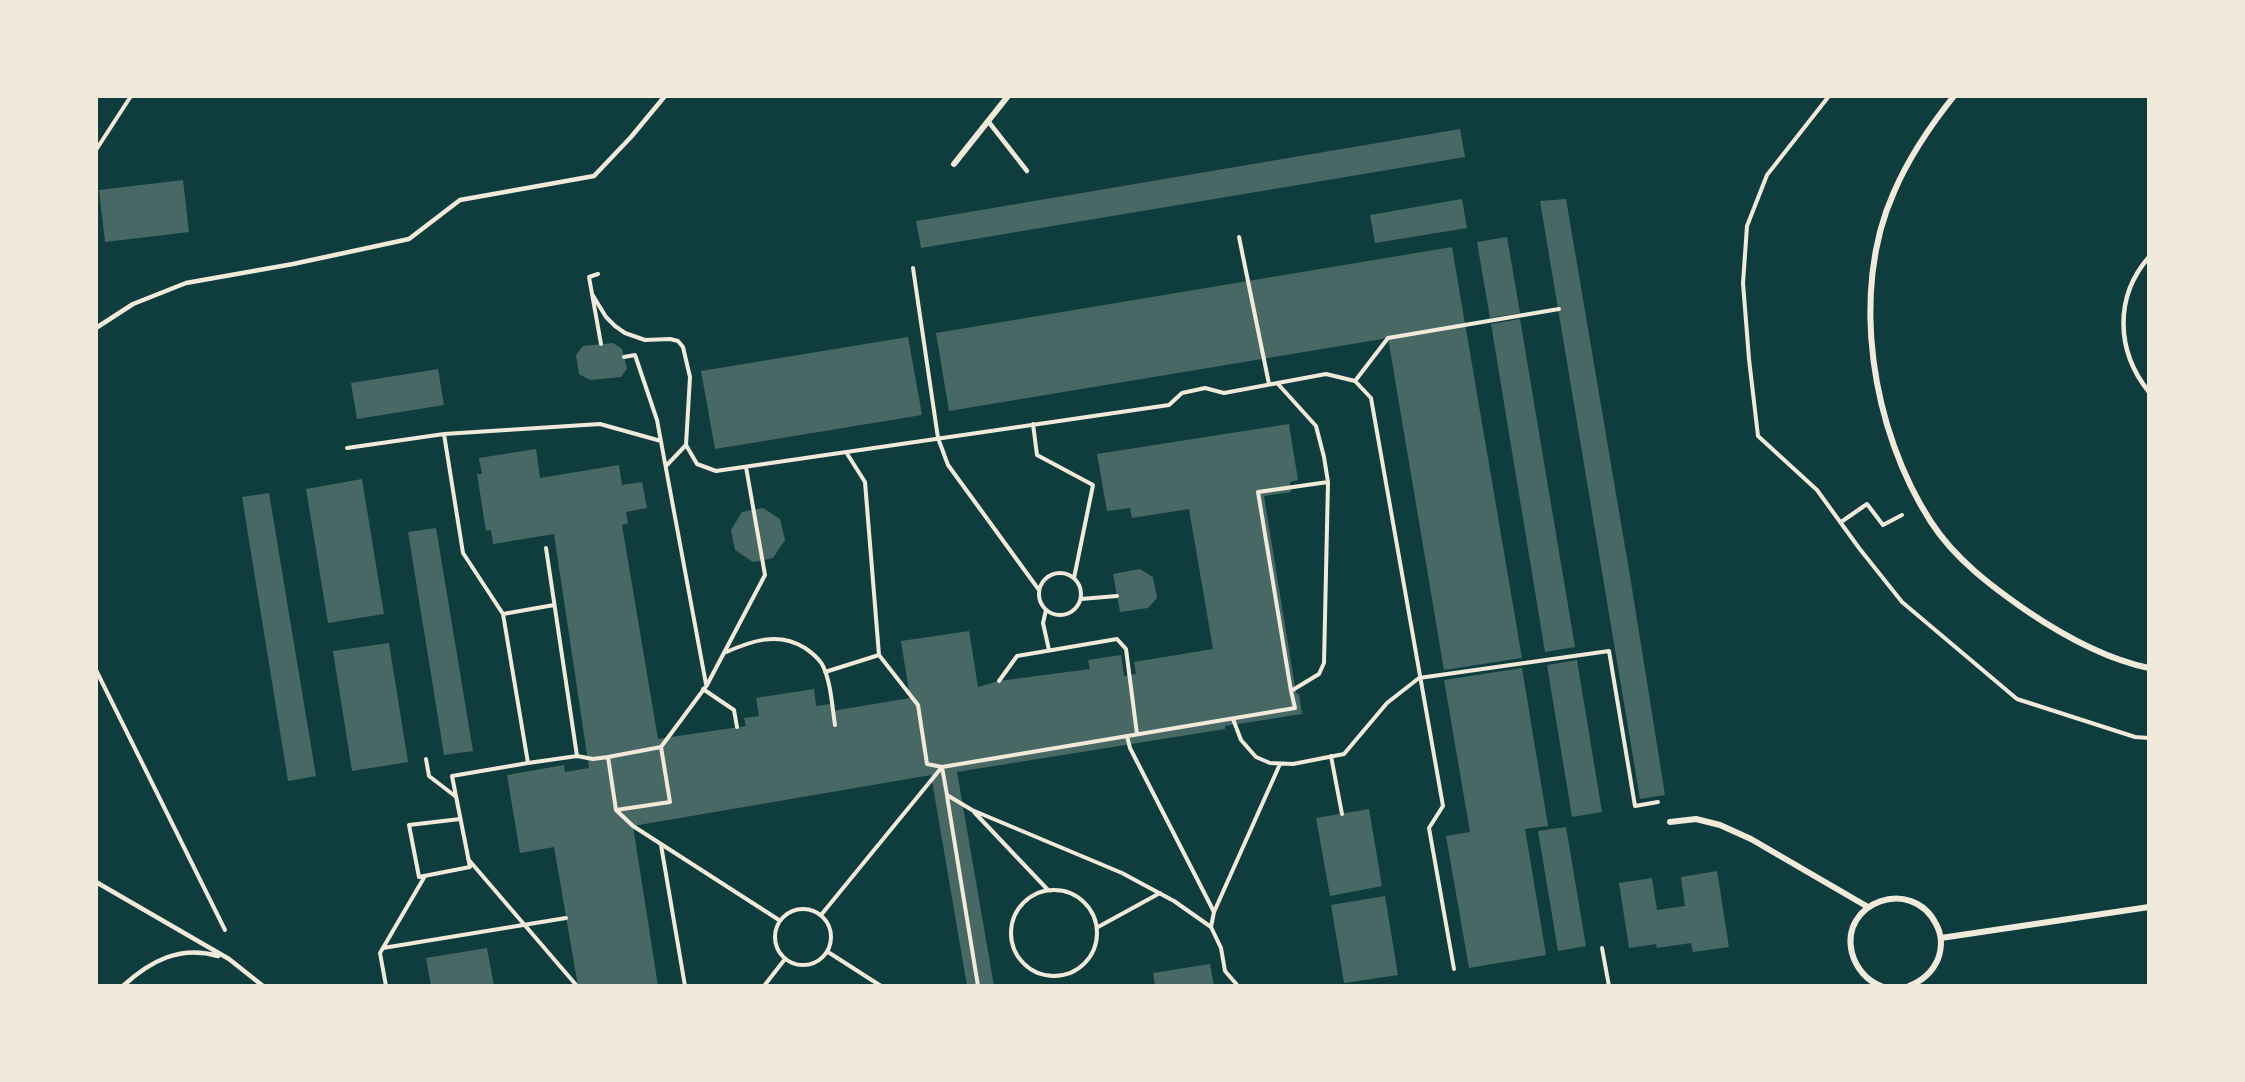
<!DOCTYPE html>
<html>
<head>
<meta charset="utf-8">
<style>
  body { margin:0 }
  #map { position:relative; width:2245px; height:1082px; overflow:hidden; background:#0f3d3e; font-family:Signika,sans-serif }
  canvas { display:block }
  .frame { position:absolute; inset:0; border:98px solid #f1e9da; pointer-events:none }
</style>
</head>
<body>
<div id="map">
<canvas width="2245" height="1082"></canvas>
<div class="frame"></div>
</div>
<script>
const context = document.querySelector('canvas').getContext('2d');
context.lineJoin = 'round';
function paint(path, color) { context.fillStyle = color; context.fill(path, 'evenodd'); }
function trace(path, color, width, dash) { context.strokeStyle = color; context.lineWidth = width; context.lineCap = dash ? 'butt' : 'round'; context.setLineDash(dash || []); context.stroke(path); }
paint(new Path2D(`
  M1460 129 1465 157 921 248 916 221Z
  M183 180 189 232 105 242 99 190Z
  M1462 199 1467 228 1375 243 1370 215Z
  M1566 199 1631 582 1665 795 1640 799 1540 201Z
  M1507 237 1520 313 1490 318 1477 242Z
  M1452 247 1522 658 1444 670 1388 338 949 411 936 333Z
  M1520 319 1575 647 1545 652 1491 324Z
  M908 337 922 415 715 449 701 371Z
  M613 343 622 349 627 369 621 377 590 380 579 374 576 355 583 346Z
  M438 369 444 405 357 419 351 383Z
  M1289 424 1298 480 1290 482 1291 492 1264 496 1296 693 1299 694 1302 714 1225 726V729L957 772 994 986H967L931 775 633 826 658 986H578L554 847 520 853 507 775 564 765 565 772 589 768 554 534 493 544 491 530 486 531 477 474H482L479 458 536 449 540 478 619 465 622 485 642 482 647 508 626 512 628 523 622 525 658 739 746 726 744 718 759 716 756 698 814 689 816 706 831 704 832 711 910 698 901 641 969 631 978 687 999 681 1090 669 1088 660 1121 655 1124 676 1136 674 1134 662 1213 649 1189 509 1132 518 1130 508 1107 511 1097 454Z
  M362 479 384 614 328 623 306 489Z
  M269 493 316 776 288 781 242 497Z
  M763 508 780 519 785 540 773 558 753 562 735 550 731 530 742 512Z
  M436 528 473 751 444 755 408 532Z
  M1140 569 1153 577 1157 598 1148 608 1120 612 1113 574Z
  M389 643 408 762 352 771 333 651Z
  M1577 660 1602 812 1572 817 1547 665Z
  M1522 668 1548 826 1525 829 1546 955 1469 968 1446 836 1470 832 1444 680Z
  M1369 809 1382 886 1330 896 1316 818Z
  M1566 827 1586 946 1558 951 1538 831Z
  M1717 871 1729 947 1693 952 1691 943 1657 948 1656 944 1629 948 1619 883 1652 878 1657 910 1685 906 1681 877Z
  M1385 896 1398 975 1344 983 1331 905Z
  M487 948 494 986H431L426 958Z
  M1210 964 1214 986H1155L1153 973Z`), '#486865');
trace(new Path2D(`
  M1829 96 1767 175 1747 226 1743 283 1749 359 1758 436 1817 490 1859 548 1902 602 2017 699 2135 737 2149 738
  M96 150 131 96
  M1239 237 1269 384
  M913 268 938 438 948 465 1039 590
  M598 274 589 277 601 344
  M592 294 606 317 615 326 625 333 645 340 670 339 678 341 683 347 690 377 686 445 697 464 716 471 1169 405 1182 393 1205 388 1224 393 1326 374 1355 381 1371 398 1443 806 1429 828 1454 969
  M624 357 635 355 657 420 706 684
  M1355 381 1388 338 1559 309
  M1033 424 1037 455 1093 485 1074 578
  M444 434 463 553 503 614 528 763 577 756 546 548
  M347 448 444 434 600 424 661 441
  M846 452 865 482 879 655 918 705 927 764 942 767 1295 708 1291 691 1319 674 1324 663 1328 482 1324 457 1316 426 1278 384
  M666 466 686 445
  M1841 522 1867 504 1883 525 1902 515
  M1039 594a21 21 0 1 1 42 0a21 21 0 1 1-42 0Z
  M1081 599 1117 596
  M1046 610 1043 623 1049 650
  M503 614 554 605
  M724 653C751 641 778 631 805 648 811 652 818 658 822 664 831 681 832 706 835 725
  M96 670 225 930
  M825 672 879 655
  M999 681 1017 656 1117 639 1126 649 1137 734
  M703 689 734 710 737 727
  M1291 691 1258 492 1328 482
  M1233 719 1241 740 1256 757 1270 763 1293 764 1344 754 1387 703 1419 678 1609 651 1635 806 1658 802
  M1127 736 1130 748 1214 912
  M577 756 593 759 608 757 616 810 670 802 661 747
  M1331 756 1342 814
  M608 757 661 747 707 685 765 575 746 467
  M426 759 429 776 455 796
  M947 796 978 986
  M616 810 633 826 779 920
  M974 812 1048 890
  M460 819 409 825 419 877 470 867 452 776 528 763
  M661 845 685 986
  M468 859 577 986
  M1011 933a43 43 0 1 1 86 0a43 43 0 1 1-86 0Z
  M775 937a28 28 0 1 1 56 0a28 28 0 1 1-56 0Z
  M821 915 942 767 947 795 972 810 1122 873 1174 901 1211 927 1221 948 1225 971 1238 986H1260
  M1098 927 1160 893
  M1211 927 1214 912 1280 764
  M383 948 566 918
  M1602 948 1609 986
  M828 952 881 986
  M386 986 380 953 425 876
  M764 986 785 959`), '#f1e9da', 4);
trace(new Path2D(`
  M988 121 1027 171
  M2149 257C2114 297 2116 351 2149 392
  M96 328 133 304 186 283 293 264 409 239 460 200 594 176 631 137 665 96
  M96 882 229 959 263 986
  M123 986C150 961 180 945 218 956`), '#f1e9da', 4.5);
trace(new Path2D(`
  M1954 96C1930 126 1909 157 1894 192 1849 292 1872 431 1931 522 1955 559 1991 586 2027 611 2064 636 2105 659 2149 668
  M954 164 1008 96
  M1670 822 1696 819 1720 825 1751 839 1868 907
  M1941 938 2149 907
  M1881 986C1867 981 1856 968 1852 953 1839 902 1912 876 1936 924 1942 935 1942 948 1938 959 1932 973 1922 981 1909 986`), '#f1e9da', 6);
</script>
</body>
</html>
